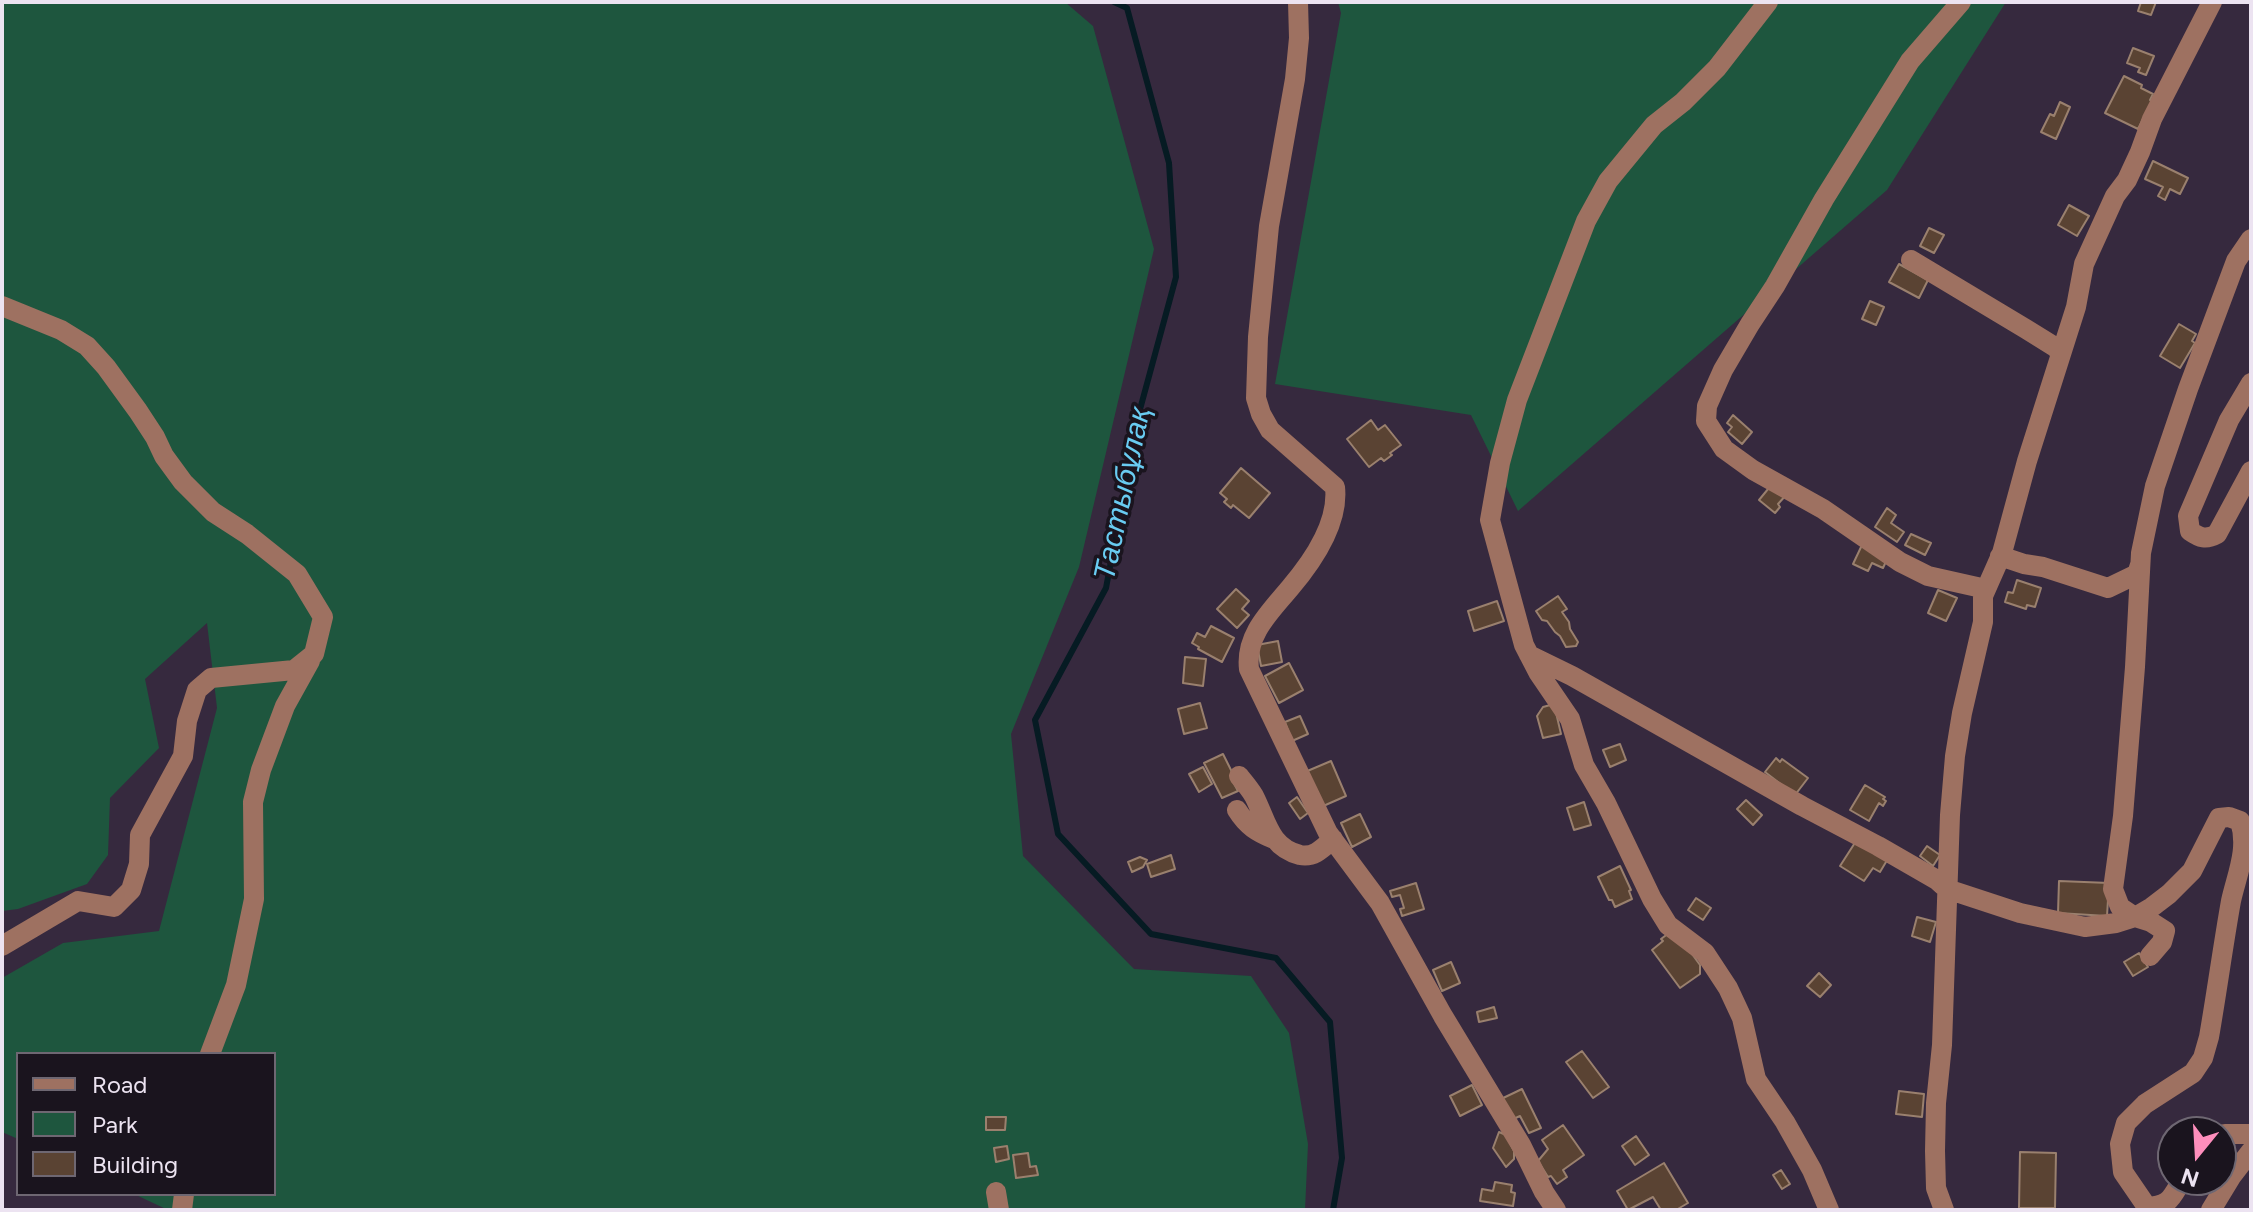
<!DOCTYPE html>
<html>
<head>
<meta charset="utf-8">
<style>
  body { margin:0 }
  #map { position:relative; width:2253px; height:1212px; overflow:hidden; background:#36293e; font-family:Figtree,sans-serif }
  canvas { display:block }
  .frame { position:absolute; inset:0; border:4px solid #ece3f1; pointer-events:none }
  .legend { position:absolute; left:16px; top:1052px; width:260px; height:144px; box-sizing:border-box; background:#1a141e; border:2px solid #6e6772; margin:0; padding:10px 14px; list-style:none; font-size:24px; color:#ece3f1 }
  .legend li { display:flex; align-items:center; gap:16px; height:40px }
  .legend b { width:40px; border:2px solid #6e6772 }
  .north { position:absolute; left:2157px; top:1116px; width:80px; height:80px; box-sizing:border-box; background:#1a141e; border:2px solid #6e6772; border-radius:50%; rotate:198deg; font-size:22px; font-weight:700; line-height:32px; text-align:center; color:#ece3f1 }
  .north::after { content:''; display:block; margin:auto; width:28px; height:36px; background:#fe8ebc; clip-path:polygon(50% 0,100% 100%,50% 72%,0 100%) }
</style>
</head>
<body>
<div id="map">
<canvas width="2253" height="1212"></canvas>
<div class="frame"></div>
<ul class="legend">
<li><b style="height:10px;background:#9e7161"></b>Road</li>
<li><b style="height:22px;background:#1e563e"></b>Park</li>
<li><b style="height:22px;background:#5a4333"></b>Building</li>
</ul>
<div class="north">N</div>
</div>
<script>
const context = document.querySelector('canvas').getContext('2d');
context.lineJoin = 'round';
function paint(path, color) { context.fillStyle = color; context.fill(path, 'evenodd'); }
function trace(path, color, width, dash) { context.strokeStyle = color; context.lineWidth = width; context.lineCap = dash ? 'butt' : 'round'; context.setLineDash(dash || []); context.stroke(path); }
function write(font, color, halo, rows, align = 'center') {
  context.font = font + ' Figtree,sans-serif'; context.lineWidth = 7; context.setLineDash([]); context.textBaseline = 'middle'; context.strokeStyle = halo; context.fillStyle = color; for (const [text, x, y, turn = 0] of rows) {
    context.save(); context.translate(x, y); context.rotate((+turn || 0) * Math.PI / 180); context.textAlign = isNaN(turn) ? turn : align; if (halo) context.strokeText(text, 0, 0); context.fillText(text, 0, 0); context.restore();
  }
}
paint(new Path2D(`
  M2 2H1065L1093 26 1154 249 1079 567 1011 734 1023 856 1134 969 1251 976 1289 1033 1308 1144 1305 1210H168L134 1194H274V1054H18V1139L2 1132V978L63 943 159 931 217 708 207 623 145 679 159 748 110 798 108 855 87 884 18 909 2 911Z
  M1338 2H2006L1887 190 1518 511 1471 415 1275 384 1341 13Z`), '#1e563e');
trace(new Path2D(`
  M1114 2 1127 8 1169 163 1176 277 1139 413 1106 588 1035 720 1058 834 1151 934 1276 958 1330 1022 1342 1158 1333 1210`), '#061b23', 6);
const building = new Path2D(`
  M2141 2H2156L2151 15 2138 11Z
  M2133 48 2154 56 2146 75 2138 72 2140 68 2127 63Z
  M2124 76 2142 85 2141 88 2153 94 2150 100 2152 101 2138 129 2105 113Z
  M2060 102 2070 107 2056 139 2041 132 2050 114 2054 116Z
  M2153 161 2188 178 2180 194 2170 189 2165 200 2158 196 2163 187 2145 179Z
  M2069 205 2089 216 2077 236 2058 225Z
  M1929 228 1944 235 1934 253 1920 246Z
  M1899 264 1928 280 1919 298 1889 282Z
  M1870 301 1884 307 1876 325 1862 319Z
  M2179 324 2196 334 2192 341 2195 343 2180 368 2160 356Z
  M1733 415 1752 432 1742 444 1728 432 1732 427 1727 423Z
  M1371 420 1378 430 1385 425 1401 445 1390 453 1392 455 1384 461 1381 458 1369 467 1347 439Z
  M1241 468 1270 493 1249 518 1233 505 1231 508 1224 502 1227 499 1220 493Z
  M1773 483 1787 494 1778 504 1780 507 1775 513 1759 500Z
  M1887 508 1896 515 1891 523 1904 532 1897 542 1875 527Z
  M1911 534 1931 543 1925 555 1905 545Z
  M1862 545 1888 557 1883 568 1872 563 1868 571 1853 564Z
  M2017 580 2041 588 2035 607 2027 605 2026 609 2005 602 2008 592 2013 593Z
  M1236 589 1249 601 1242 609 1249 615 1237 628 1217 609Z
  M1938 590 1957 598 1946 621 1928 613Z
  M1558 596 1567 609 1562 612 1569 622 1570 629 1578 642 1576 646 1566 647 1560 636 1555 632 1547 621 1542 620 1536 611Z
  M1497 601 1504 621 1474 631 1468 611Z
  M1211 626 1234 638 1222 662 1198 649 1199 647 1192 643 1197 633 1205 637Z
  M1278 641 1282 662 1261 666 1257 645Z
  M1185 657 1206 659 1203 686 1183 683Z
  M1289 663 1303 690 1279 703 1265 676Z
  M1200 703 1207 728 1184 734 1178 709Z
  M1554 704 1561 734 1543 738 1537 716 1543 707Z
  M1300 716 1308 734 1292 741 1285 722Z
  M1620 744 1626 760 1610 767 1603 750Z
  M1223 754 1235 778 1232 780 1238 791 1222 798 1204 763Z
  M1776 758 1780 762 1782 759 1808 778 1795 795 1765 772Z
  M1331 761 1346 796 1321 807 1305 772Z
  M1203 767 1212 784 1199 792 1189 774Z
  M1865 785 1885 797 1883 799 1886 801 1883 806 1879 803 1869 821 1850 810Z
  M1297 797 1308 813 1300 819 1289 803Z
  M1746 800 1762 815 1753 825 1737 809Z
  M1584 802 1591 825 1574 830 1567 808Z
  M1360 814 1371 837 1352 847 1341 823Z
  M1858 838 1889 857 1880 872 1873 868 1864 881 1840 866Z
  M1927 846 1940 855 1933 866 1920 856Z
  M1171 855 1175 869 1151 877 1147 864Z
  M1140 857 1147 860 1143 867 1132 872 1128 862Z
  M1620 866 1631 890 1629 891 1632 899 1615 907 1612 900H1609L1598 877Z
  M2059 881 2109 883 2107 916 2058 913Z
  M1416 883 1424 909 1402 916 1400 909 1404 908 1400 895 1392 897 1390 891Z
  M1696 898 1711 908 1703 920 1688 910Z
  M1917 917 1936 922 1930 942 1912 936Z
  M1674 929 1700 965V974L1680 988 1652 950 1663 941 1661 939Z
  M2139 953 2148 967 2133 976 2124 962Z
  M1451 962 1460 983 1442 991 1433 970Z
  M1819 973 1831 985 1820 997 1807 986Z
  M1494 1007 1497 1018 1479 1022 1477 1012Z
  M1582 1051 1609 1087 1593 1098 1566 1062Z
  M1472 1085 1482 1105 1460 1116 1450 1096Z
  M1522 1089 1541 1128 1529 1133 1520 1116 1509 1121 1499 1100Z
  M1899 1091 1924 1094 1922 1117 1896 1114Z
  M986 1117H1006L1005 1130H986Z
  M1563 1125 1584 1155 1563 1170 1567 1177 1557 1184 1551 1176 1548 1177 1538 1161 1548 1149 1542 1140Z
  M1499 1132 1506 1135 1514 1151V1159L1506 1167 1493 1148Z
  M1636 1136 1649 1155 1635 1165 1622 1146Z
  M1007 1146 1009 1159 996 1162 994 1148Z
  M2020 1152 2056 1153 2055 1208H2019Z
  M1028 1153 1030 1167 1036 1166 1038 1175 1016 1178 1013 1155Z
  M1664 1163 1688 1203 1676 1210H1661L1653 1197 1628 1210 1617 1191Z
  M1781 1170 1790 1184 1782 1189 1773 1175Z
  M1495 1182 1512 1185 1511 1192 1515 1193 1513 1206 1480 1201 1482 1189 1493 1191Z`);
paint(building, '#5a4333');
trace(building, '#9a806e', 2);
trace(new Path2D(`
  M1298 2 1299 38 1295 79 1269 226 1258 337 1256 398 1261 414 1270 430 1335 487C1339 523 1313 561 1290 588 1270 612 1245 635 1249 669L1328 833 1380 903 1443 1016 1521 1145 1544 1192 1556 1210
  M1768 2 1717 68 1683 102 1654 125 1608 181 1586 221 1517 400 1500 463 1490 520 1524 645 1538 672 1570 719 1584 765 1606 803 1652 899 1668 925 1705 953 1728 988 1742 1018 1756 1079 1785 1122 1812 1170 1829 1210
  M1961 2 1910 61 1824 199 1775 286 1750 324 1723 370 1707 406 1706 421 1724 449 1753 470 1823 509 1900 562 1928 576 1986 589
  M1911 260 2026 329 2055 347 2061 353
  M2 306 61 330 87 346 106 367 138 411 155 437 164 456 183 482 213 512 247 534 297 574 323 617 314 654 294 670 211 678 197 690 187 721 183 756 140 835 139 864 131 890 114 907 78 901 2 946
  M2251 383 2229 420 2188 516 2190 531C2200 538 2206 540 2217 534L2251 471
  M2000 556 2024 564 2043 567 2108 588 2137 574 2140 565
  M1529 655 1572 676 1802 806 1878 846 1937 880 1947 889 2020 913 2085 927 2116 923 2135 917 2152 907 2169 894 2192 871 2219 818 2229 817 2240 821C2249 849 2237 874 2231 901 2223 946 2217 991 2209 1037L2203 1058 2193 1073 2145 1104 2126 1123 2120 1144 2123 1172 2149 1210
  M1239 776C1244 782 1250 789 1254 796 1267 821 1269 847 1300 855 1314 858 1323 848 1333 839
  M1237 810C1247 826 1257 832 1274 839
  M2150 956 2162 942 2165 931 2151 922 2135 917 2120 907 2113 889 2123 816 2135 667 2141 553 2155 486 2188 389 2236 261 2251 239
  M210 1054 236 985 254 899 253 802 261 770 285 706 310 661
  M2221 1137 2225 1134H2251
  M996 1192 999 1210
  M2147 1207C2170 1206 2171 1198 2182 1180
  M182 1210 184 1194
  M1944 1210 1936 1188 1935 1151 1936 1103 1942 1045 1950 815 1955 756 1962 713 1983 622V596L2002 553 2027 461 2076 307 2084 264 2115 196 2127 180 2140 152 2152 119 2212 2
  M2211 1210 2231 1177 2251 1151`), '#9e7161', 20);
write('italic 30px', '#69ccf2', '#1a141e', [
  ["Тастыбұлақ",1123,494,-78]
]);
</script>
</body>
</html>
